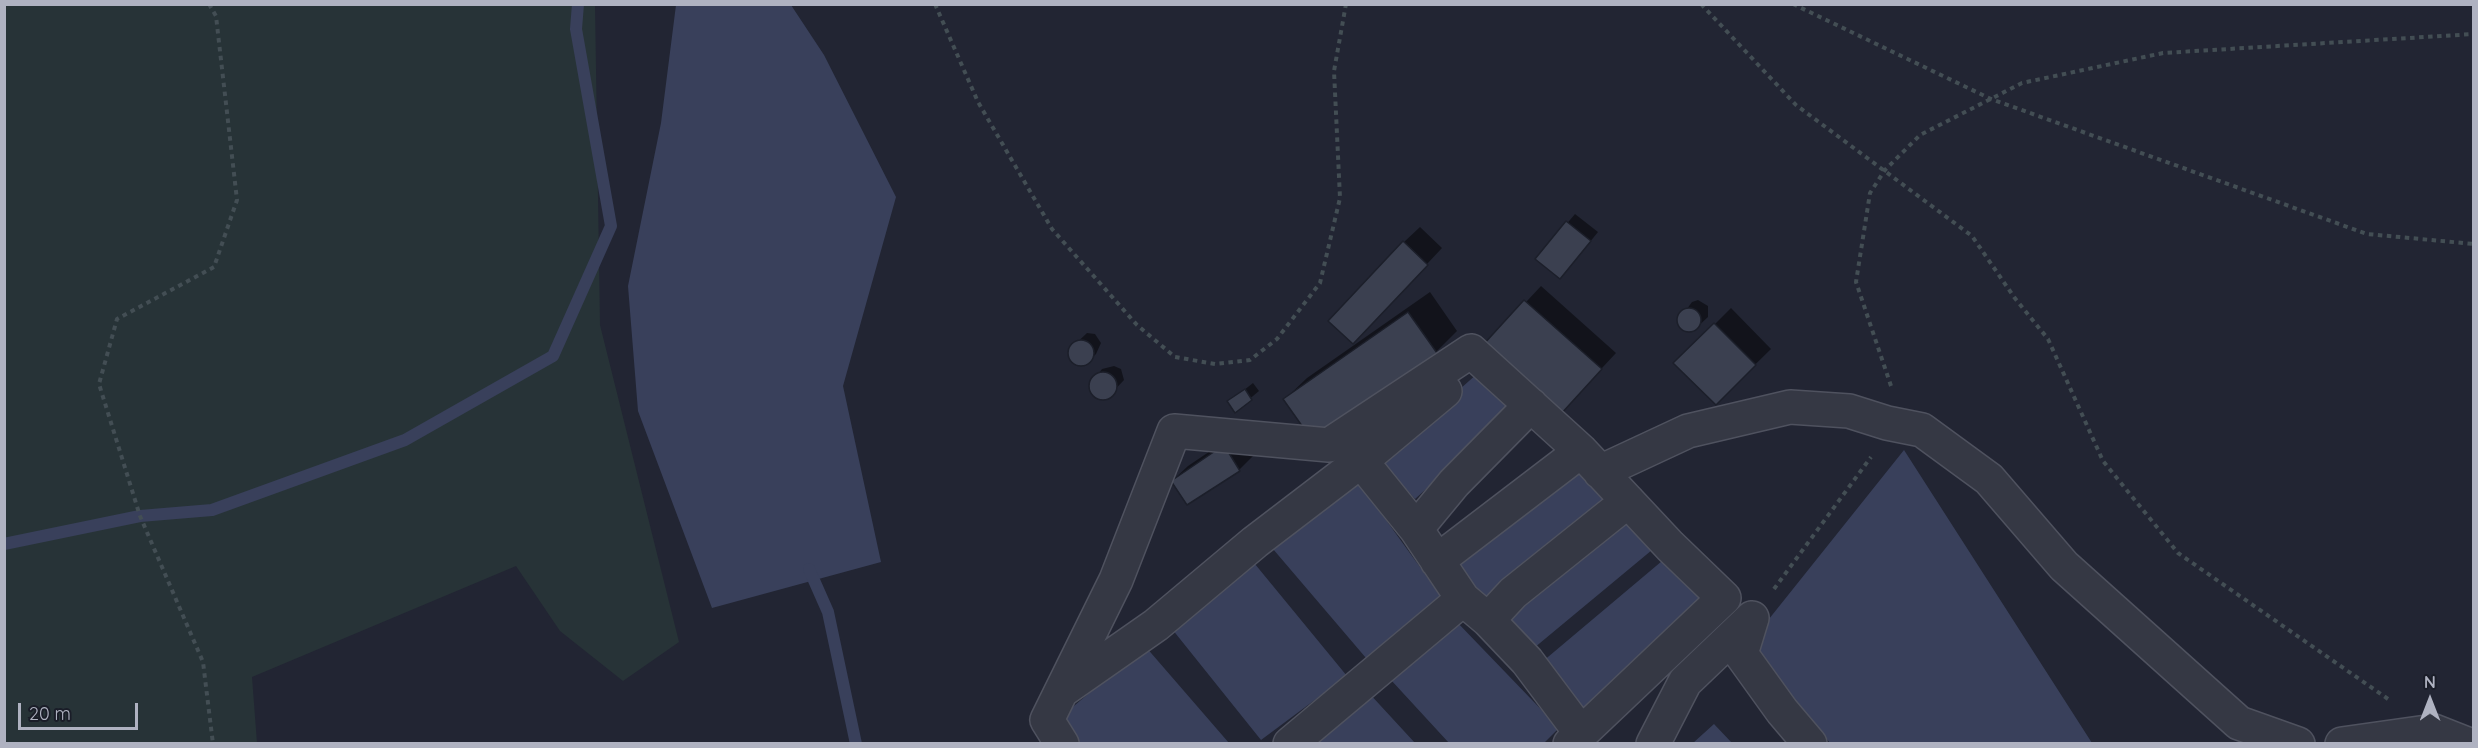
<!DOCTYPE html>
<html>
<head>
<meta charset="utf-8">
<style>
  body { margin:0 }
  #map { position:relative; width:2478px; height:748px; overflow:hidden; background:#222533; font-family:Quicksand,sans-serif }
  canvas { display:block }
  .frame { position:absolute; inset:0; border:6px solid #afb2c1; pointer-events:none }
  .north { position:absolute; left:2400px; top:670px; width:60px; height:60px; -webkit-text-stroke:4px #1a1d28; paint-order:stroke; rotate:0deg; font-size:16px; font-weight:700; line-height:24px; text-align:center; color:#afb2c1 }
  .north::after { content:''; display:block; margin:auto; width:21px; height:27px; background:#afb2c1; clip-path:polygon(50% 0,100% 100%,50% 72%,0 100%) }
  .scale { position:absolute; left:18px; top:703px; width:120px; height:27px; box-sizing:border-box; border:3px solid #afb2c1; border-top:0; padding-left:8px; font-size:18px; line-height:21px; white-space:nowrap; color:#afb2c1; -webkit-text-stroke:4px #1a1d28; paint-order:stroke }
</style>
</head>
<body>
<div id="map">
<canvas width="2478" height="748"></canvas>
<div class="frame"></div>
<div class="north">N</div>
<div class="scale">20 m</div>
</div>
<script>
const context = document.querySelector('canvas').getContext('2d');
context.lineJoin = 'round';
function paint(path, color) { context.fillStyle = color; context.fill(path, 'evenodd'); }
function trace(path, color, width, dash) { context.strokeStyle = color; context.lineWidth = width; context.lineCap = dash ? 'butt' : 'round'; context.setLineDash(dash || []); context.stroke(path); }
paint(new Path2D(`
  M4 5H595L600 325 679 642 623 681 560 631 516 566 252 677 257 743H5Z`), '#273337');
paint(new Path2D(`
  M676 5H791L824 55 896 197 843 386 881 562 712 608 638 411 628 286 661 123Z
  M1478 373 1513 411 1415 499 1380 460Z
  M1904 450 2092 743H1830L1749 644Z
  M1578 467 1609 505 1482 600 1454 566Z
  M1355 477 1443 599 1366 658 1273 549Z
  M1623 517 1652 550 1534 648 1504 614Z
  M1250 558 1347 676 1261 740 1168 624Z
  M1662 561 1705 599 1584 714 1542 662Z
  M1455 620 1559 728 1544 743H1449L1391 680Z
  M1145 646 1229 743H1078L1062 716Z
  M1368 692 1415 743 1310 744Z
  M1714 724 1732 743H1693Z`), '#39405b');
paint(new Path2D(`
  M1575 214 1598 232 1568 269 1538 258Z
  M1420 227 1442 248 1368 327 1404 242Z
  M1541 286 1616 353 1575 397 1486 345Z
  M1430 292 1457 331 1436 352 1285 399 1307 378Z
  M1698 300 1708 306V317L1693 331H1686L1681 326 1679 320 1692 302Z
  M1731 308 1771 349 1716 403 1676 363Z
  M1087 333 1095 334 1101 343 1096 354 1088 362 1080 365 1074 363 1069 356 1070 349Z
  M1114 366 1121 369 1124 380 1107 398H1099L1092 393 1090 385 1102 369Z
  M1253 383 1259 391 1235 411 1229 402Z
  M1240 431 1255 454 1239 470 1187 503 1172 481 1188 466Z`), '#0007');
trace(new Path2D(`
  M4 544 140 516 212 510 405 440 553 356 611 226 576 29 578 4
  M809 569 828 612 856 744`), '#39405b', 12);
const building = new Path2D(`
  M1566 221 1591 241 1560 279 1535 259Z
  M1403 241 1428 265 1353 344 1328 321Z
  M1524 300 1602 369 1560 415 1483 345Z
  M1677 320a12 12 0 1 1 24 0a12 12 0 1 1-24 0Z
  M1408 312 1437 353 1312 440 1283 399Z
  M1714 323 1756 365 1716 405 1673 363Z
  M1068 353a13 13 0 1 1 26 0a13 13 0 1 1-26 0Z
  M1089 386a14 14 0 1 1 28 0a14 14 0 1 1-28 0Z
  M1245 389 1252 400 1235 413 1227 401Z
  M1224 445 1240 471 1187 505 1171 481Z`);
paint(building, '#3b4050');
trace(building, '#1c1f2a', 1.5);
const minor = new Path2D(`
  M1361 461 1416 529 1463 599 1488 620 1527 661 1581 733
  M1600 472 1688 431 1790 407 1849 411 1887 423 1922 430 1989 479 2064 566 2239 723 2298 744
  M1416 529 1454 483 1531 405
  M1437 561 1581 451
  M1752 618 1741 654 1782 711 1810 744
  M1488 620 1513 593 1628 501
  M1063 690 1156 625 1255 542 1361 461 1445 391
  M1062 744 1047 720 1116 580 1174 431 1329 445 1471 351 1581 451 1670 546 1724 598 1570 744
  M1290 744 1463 599
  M1653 744 1685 682 1752 618
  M2342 744 2434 731 2467 744`);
trace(minor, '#4f525f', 36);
trace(new Path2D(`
  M209 4 216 16 237 200 214 267 117 319 99 384 140 516 203 662 213 744
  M935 4 978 102 1052 229 1137 325 1175 357 1215 364 1250 360 1277 339 1320 283 1340 198 1334 71 1346 4
  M1701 4 1796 105 1972 236 2014 297 2048 339 2103 461 2178 553 2388 699
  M1793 4 1991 99 2367 234 2474 244
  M1891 386 1856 282 1870 193 1885 170 1920 135 2022 83 2163 53 2474 34
  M1774 589 1871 457`), '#434e54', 4, [4.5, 4.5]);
trace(minor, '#353844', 33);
</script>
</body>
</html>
